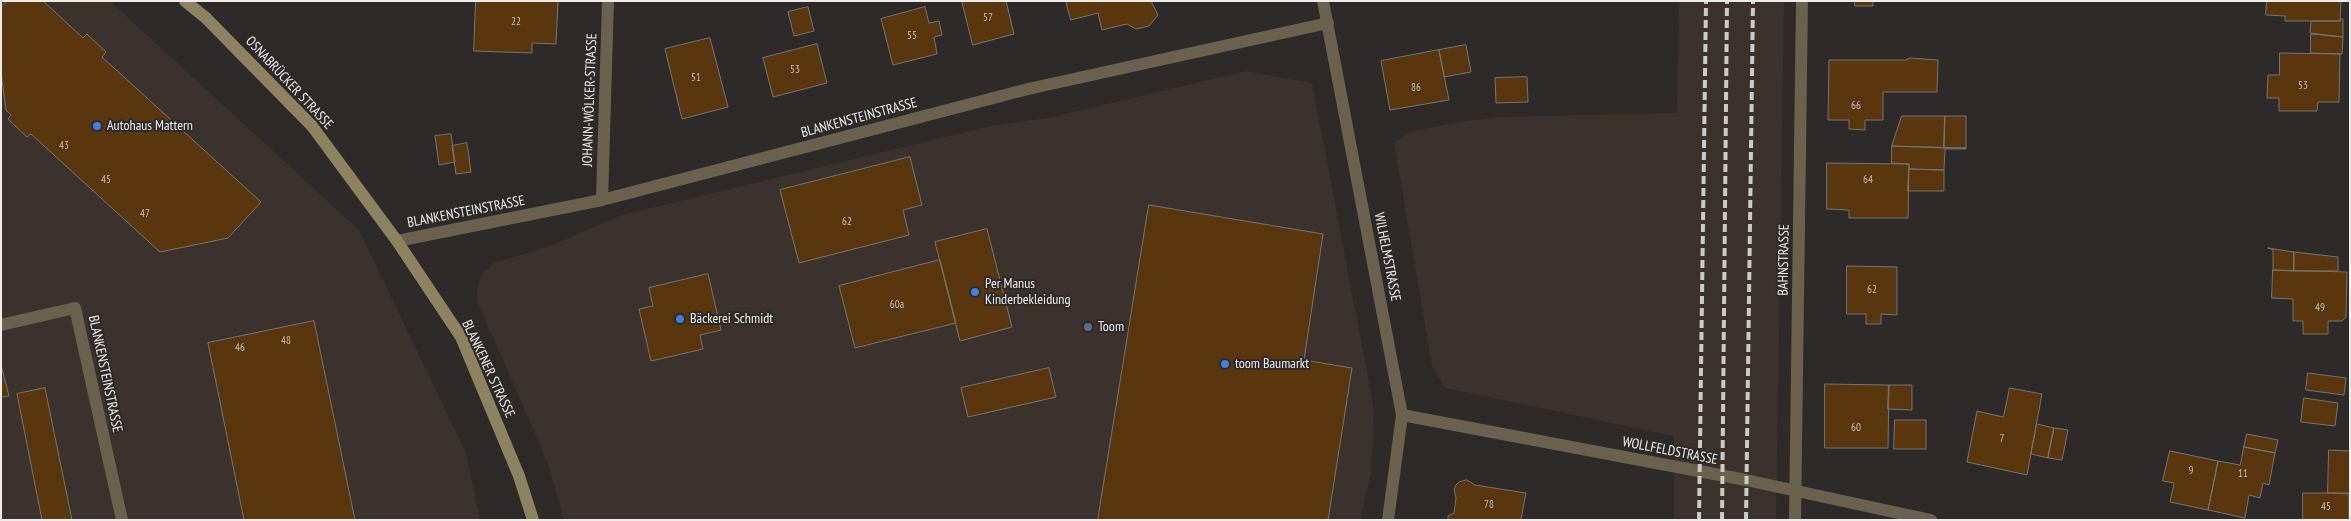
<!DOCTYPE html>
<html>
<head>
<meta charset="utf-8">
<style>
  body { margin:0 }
  #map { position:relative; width:2351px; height:521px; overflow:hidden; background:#2d2a29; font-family:"PT Sans Narrow",sans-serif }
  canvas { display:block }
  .frame { position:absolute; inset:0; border:2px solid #efedec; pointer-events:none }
</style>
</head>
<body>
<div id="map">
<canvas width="2351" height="521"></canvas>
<div class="frame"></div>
</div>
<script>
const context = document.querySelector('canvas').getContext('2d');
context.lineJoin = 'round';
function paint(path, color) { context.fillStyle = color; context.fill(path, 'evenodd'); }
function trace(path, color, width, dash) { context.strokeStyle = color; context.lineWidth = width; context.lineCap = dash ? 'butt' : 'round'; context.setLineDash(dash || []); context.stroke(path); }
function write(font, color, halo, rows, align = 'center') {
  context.font = font + ' "PT Sans Narrow",sans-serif'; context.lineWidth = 4; context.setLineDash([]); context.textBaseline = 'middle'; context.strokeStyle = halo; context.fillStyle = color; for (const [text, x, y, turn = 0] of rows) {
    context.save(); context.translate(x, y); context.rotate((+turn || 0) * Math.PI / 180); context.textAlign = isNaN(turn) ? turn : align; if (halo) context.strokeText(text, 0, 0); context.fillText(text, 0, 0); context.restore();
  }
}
paint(new Path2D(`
  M1 1H110L359 230 466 453 480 520H1Z
  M1679 1H1784L1776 520H1674V436L1445 388 1432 366 1394 143 1409 132 1453 123 1499 117 1677 113Z
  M1246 71 1312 83 1374 409 1371 473 1360 520H564L548 463 478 303 477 289 481 275 494 263 550 246 622 215 995 125 1048 118Z`), '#3b322e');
const building = new Path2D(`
  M7 1H43L83 38 87 34 106 52 102 57 261 202 228 238 160 252 31 134 27 137 8 119 11 115 6 110 1 72V7Z
  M476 1H558L556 44 532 43V53L474 51Z
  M962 1H1006L1014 34 973 45Z
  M1066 1H1151L1158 15 1149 26 1136 29 1127 24 1102 30 1098 13 1071 20Z
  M1855 1H1873V6H1855Z
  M2267 1H2341L2340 21H2285V16L2266 15Z
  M808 7 814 31 794 36 788 12Z
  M925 7 929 23 939 21 942 35 934 37 937 54 893 65 881 19Z
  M2341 19H2343V37L2310 33 2311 21H2340Z
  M2311 34 2343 37 2342 54 2311 53Z
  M710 38 728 107 682 119 665 49Z
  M817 44 827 83 773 97 763 58Z
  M1466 45 1471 72 1444 77 1439 50Z
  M1439 50 1449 100 1390 110 1381 61Z
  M2280 53 2340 54 2339 102H2318L2317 111H2279V98H2267L2268 75H2279Z
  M1910 58 1938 60 1937 92H1883V120H1865V130L1849 129V120H1828L1829 60H1905Z
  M1527 77 1528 102 1496 103 1495 78Z
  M1902 116H1945L1944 148 1892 146Z
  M1945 116H1966V148H1944Z
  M451 134 455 162 439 165 435 136Z
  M467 143 471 172 456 174 452 146Z
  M1892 146 1966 148V149H1945L1944 170 1909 169V164L1892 163Z
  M910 157 922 205 903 210 909 235 799 263 780 190Z
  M1827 163 1909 164 1908 218H1849V210L1827 209Z
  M1909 169 1944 170V191H1908Z
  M1149 205 1323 234 1304 360 1352 368 1328 520H1098Z
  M987 229 1012 327 960 341 935 242Z
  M2268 248 2294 252V271L2273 270V250Z
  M2294 252 2338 257V271H2294Z
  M940 260 956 323 855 348 839 286Z
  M1847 266 1897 267V315L1881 314V324H1866V314H1847Z
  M2273 270 2347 272 2346 317 2342 321H2328V334H2303V321H2293V299L2272 298Z
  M708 274 721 330 700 335 703 349 651 361 639 309 653 306 649 288Z
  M314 321 355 520H244L208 343Z
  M1 365 9 396 1 397Z
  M1049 368 1056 397 968 417 961 388Z
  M2308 373 2346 378 2344 395 2306 390Z
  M1825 384 1889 385 1888 448H1825Z
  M1889 385H1912V410L1888 409Z
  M45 388 72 520H42L17 394Z
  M2010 388 2042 394 2027 475 1967 462 1977 411 2003 417Z
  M2304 398 2338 403 2335 426 2301 422Z
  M1895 420H1926V449H1894Z
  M2037 424 2054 428 2048 458 2031 454Z
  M2054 428 2068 430 2062 460 2048 458Z
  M2247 434 2278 440 2275 453 2244 447Z
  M2244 447 2275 453 2269 485 2263 483 2260 498 2249 495 2245 518 2208 510 2218 461 2240 465Z
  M2329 450 2350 451V494L2328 493Z
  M2170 451 2218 461 2208 510 2170 502 2174 483 2163 481Z
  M1467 480 1475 485 1526 493 1521 519 1524 520H1448V516L1454 513 1456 498 1454 490 1456 485 1459 482Z
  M2303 493H2349V520H2303Z`);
paint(building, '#59360e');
trace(building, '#777472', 1);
trace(new Path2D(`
  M1323 1 1402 415 1388 520
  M602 200 608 1
  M397 241 602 200 1028 89 1328 23
  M1 325 75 308 122 520
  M1402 415 1746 480 1931 520
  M1795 520 1802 1`), '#6a624e', 12);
trace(new Path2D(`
  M185 1 206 18 312 126 397 241 461 337 519 476 533 520`), '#8e8261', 12);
trace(new Path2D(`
  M1699 520 1706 1
  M1722 520 1727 1
  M1746 520 1753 1`), '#cdcbca', 4, [8, 4]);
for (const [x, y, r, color] of [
  [97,126,5,"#3f7fe0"],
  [975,292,5,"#3f7fe0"],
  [680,319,5,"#3f7fe0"],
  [1088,327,5,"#5c6f8a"],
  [1225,364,5,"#3f7fe0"]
]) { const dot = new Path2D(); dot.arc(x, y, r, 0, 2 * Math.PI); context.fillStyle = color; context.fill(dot); trace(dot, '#2d2a29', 2); }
write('11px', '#cabfb4', null, [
  ["57",988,18],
  ["22",516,22],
  ["55",912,36],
  ["53",795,70],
  ["51",696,78],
  ["53",2303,86],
  ["86",1416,88],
  ["66",1856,106],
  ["43",64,146],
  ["45",106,180],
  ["64",1868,180],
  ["47",145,214],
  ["62",847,222],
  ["62",1872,290],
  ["60a",897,305],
  ["49",2320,308],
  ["48",286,341],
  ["46",240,348],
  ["60",1856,428],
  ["7",2002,439],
  ["9",2191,471],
  ["11",2243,474],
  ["78",1489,505],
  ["45",2326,507]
]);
write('14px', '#efedec', '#2d2a29', [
  ["OSNABRÜCKER STRASSE",289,83,47],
  ["JOHANN-WÖLKER-STRASSE",590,100,-88],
  ["BLANKENSTEINSTRASSE",859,118,-15],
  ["BLANKENSTEINSTRASSE",466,212,-11],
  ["WILHELMSTRASSE",1387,257,79],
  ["BAHNSTRASSE",1784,260,-89],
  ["BLANKENER STRASSE",488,369,65],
  ["BLANKENSTEINSTRASSE",105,374,78],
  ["WOLLFELDSTRASSE",1670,451,11]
]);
write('14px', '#efedec', '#2d2a29', [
  ["Autohaus Mattern",107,126],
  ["Per Manus",985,284],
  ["Kinderbekleidung",985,300],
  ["Bäckerei Schmidt",690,319],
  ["Toom",1098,327],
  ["toom Baumarkt",1235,364]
], 'left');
</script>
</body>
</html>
